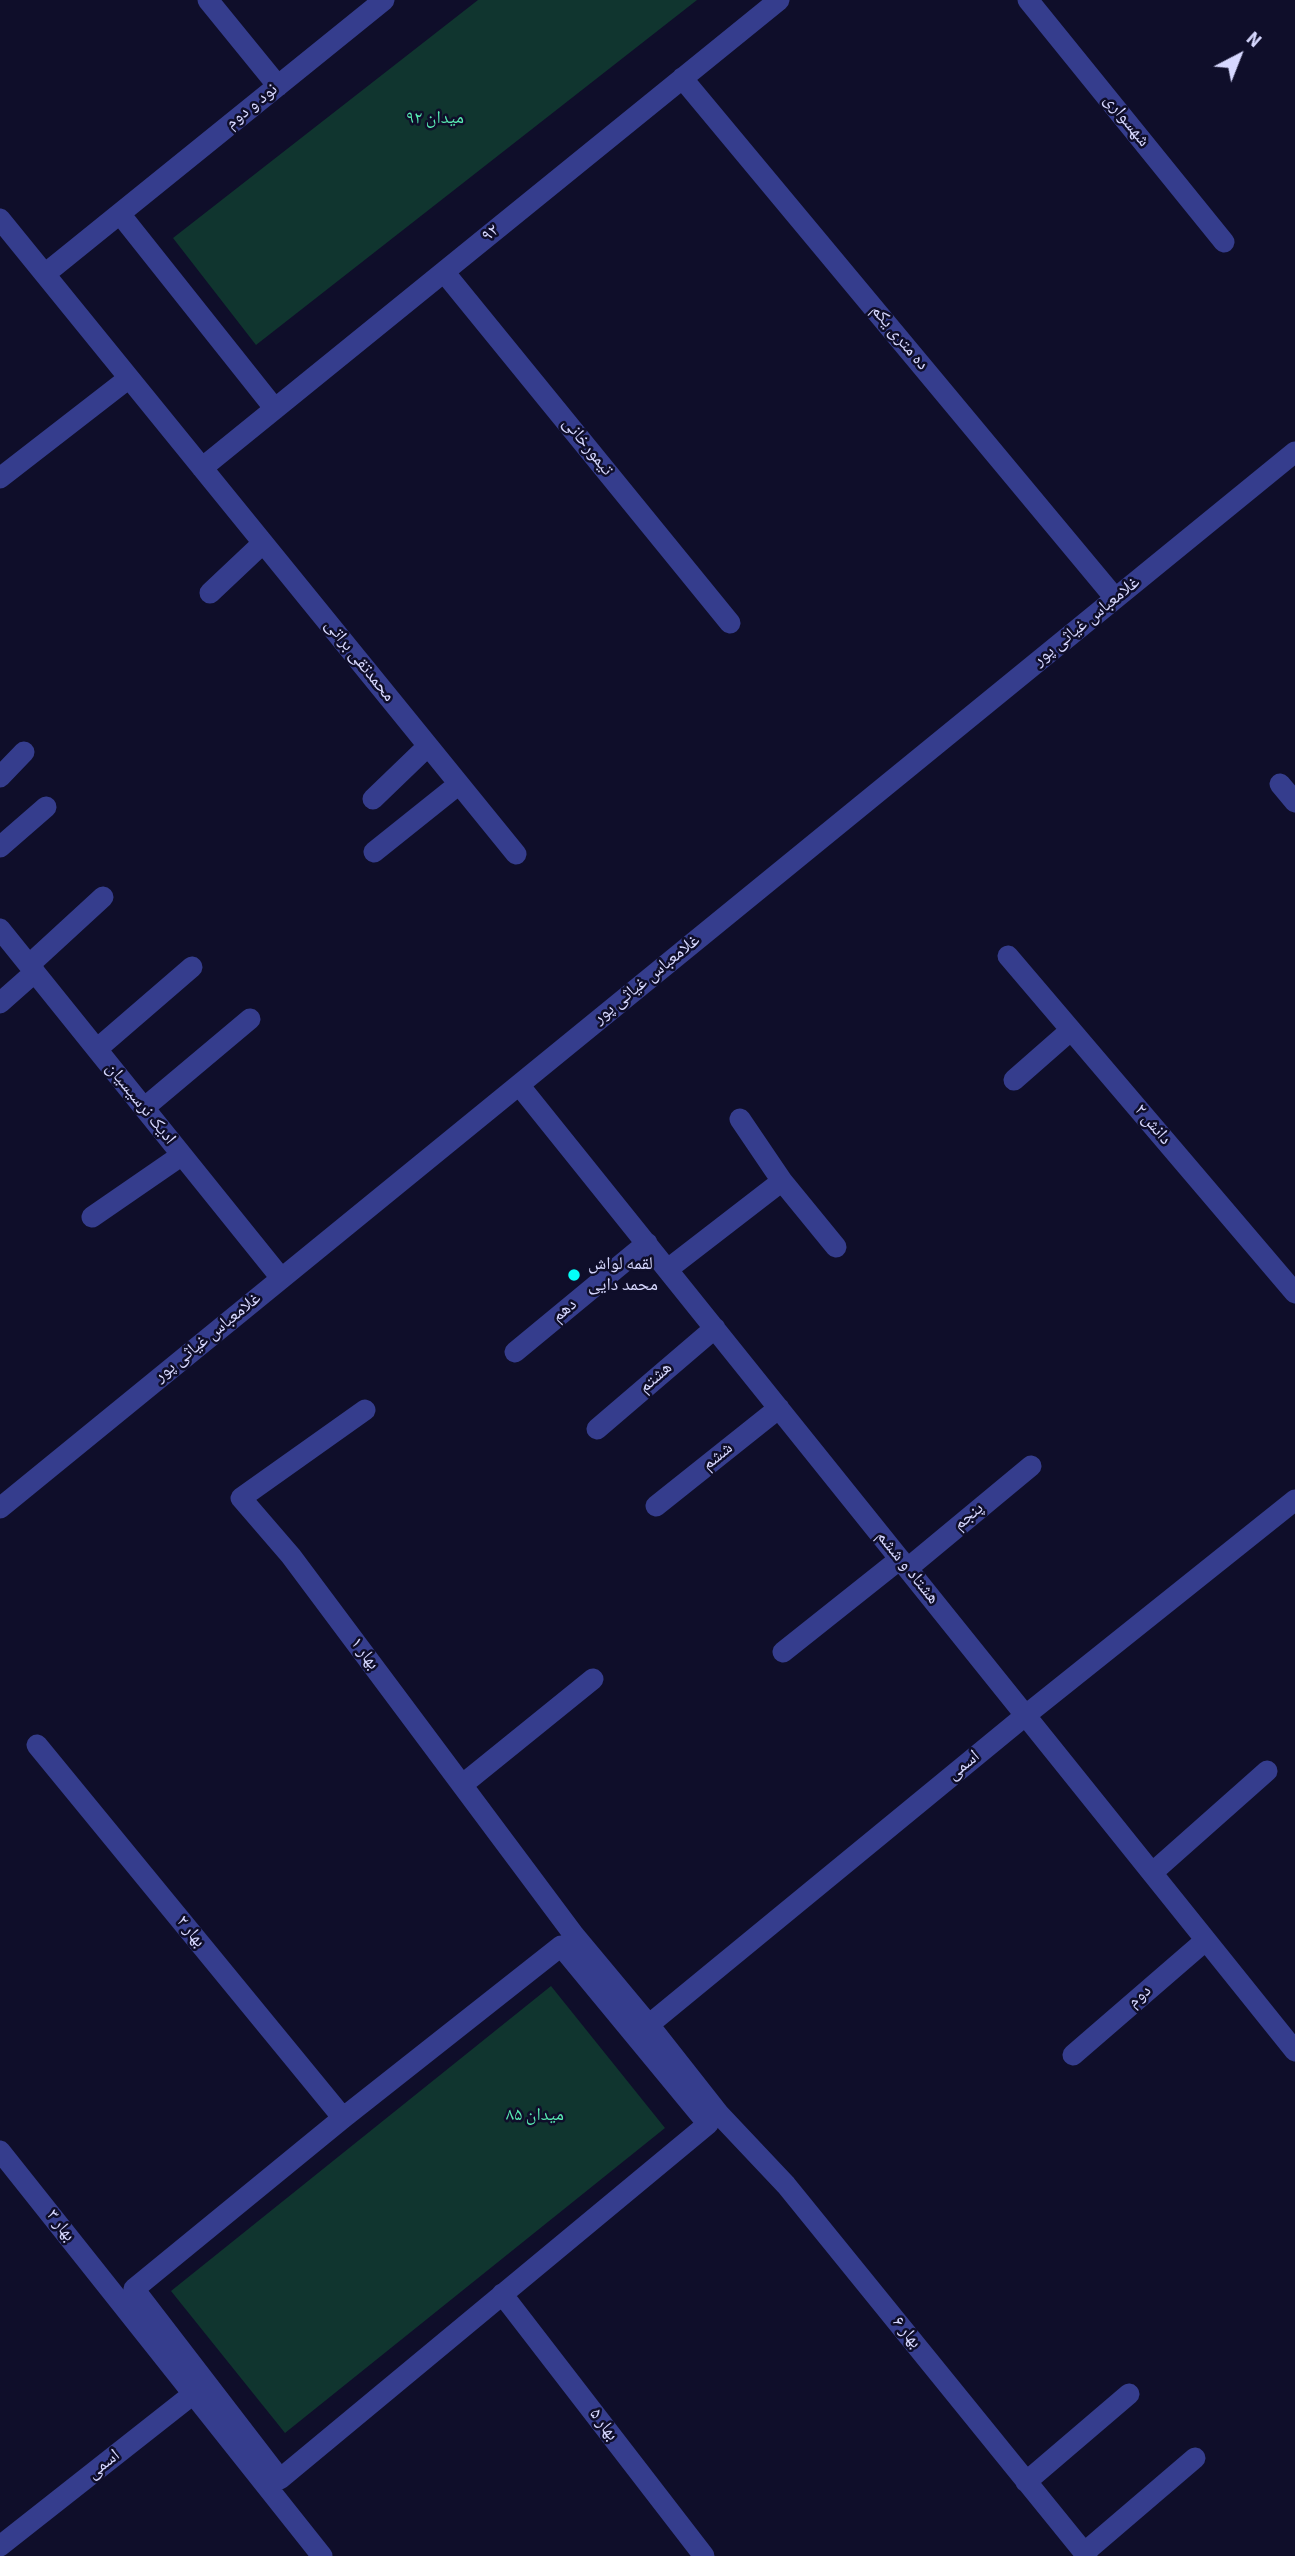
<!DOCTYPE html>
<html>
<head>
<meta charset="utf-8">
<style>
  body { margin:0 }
  #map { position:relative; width:1295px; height:2556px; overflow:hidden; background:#0f0e2a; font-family:"Source Sans 3",sans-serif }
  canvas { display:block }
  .north { position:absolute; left:1204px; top:21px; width:70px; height:70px; -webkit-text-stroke:5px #0f0e2a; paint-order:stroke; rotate:42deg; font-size:19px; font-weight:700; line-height:28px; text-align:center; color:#d7d8ff }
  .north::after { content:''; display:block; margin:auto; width:24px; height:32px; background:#d7d8ff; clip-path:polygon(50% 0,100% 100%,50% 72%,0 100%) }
</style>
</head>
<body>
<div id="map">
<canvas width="1295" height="2556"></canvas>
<div class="north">N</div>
</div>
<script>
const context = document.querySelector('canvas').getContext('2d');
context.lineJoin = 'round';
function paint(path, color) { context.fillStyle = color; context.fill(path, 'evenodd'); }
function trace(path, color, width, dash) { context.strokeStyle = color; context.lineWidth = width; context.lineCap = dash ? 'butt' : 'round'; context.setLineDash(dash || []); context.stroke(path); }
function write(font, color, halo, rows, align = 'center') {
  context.font = font + ' "Source Sans 3","Noto Naskh Arabic",sans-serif'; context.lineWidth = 5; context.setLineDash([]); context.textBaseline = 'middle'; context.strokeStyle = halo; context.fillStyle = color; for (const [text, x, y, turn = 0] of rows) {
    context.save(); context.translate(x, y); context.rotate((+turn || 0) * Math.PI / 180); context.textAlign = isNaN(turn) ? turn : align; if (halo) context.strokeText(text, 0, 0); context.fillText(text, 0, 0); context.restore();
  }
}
paint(new Path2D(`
  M478 0H697L256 345 173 238Z
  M551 1986 665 2128 285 2433 171 2291Z`), '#10352f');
trace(new Path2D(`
  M208 0 278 86
  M1028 0 1224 242
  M682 78 1115 598
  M120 214 275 409
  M0 219 516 854
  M444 272 730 623
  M45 274 384 0
  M202 468 779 0
  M0 478 129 378
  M210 593 263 543
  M0 777 24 752
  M1280 784 1295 802
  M373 799 428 746
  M0 847 46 807
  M374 852 459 784
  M0 929 281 1278
  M1008 956 1295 1293
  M29 965 103 897
  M0 1003 35 972
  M97 1049 192 967
  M1014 1080 1071 1030
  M519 1085 1295 2051
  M144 1108 250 1019
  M740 1119 782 1181
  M92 1217 182 1155
  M668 1269 782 1181 836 1247
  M515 1352 647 1243
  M365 1410 241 1498 291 1556 574 1935 649 2025 719 2114 786 2185 1087 2556
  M597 1429 715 1328
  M656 1506 779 1408
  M0 1508 1295 452
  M908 1568 1031 1466
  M783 1652 900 1559
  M37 1745 343 2118
  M462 1785 593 1679
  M1152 1873 1267 1771
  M561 1946 708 2124 280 2479 134 2289 343 2118Z
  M640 2032 1026 1715 1295 1500
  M1073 2055 1206 1940
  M0 2151 322 2556
  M502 2294 704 2556
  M1026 2482 1129 2394
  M0 2546 202 2387
  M1084 2553 1195 2458`), '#353d8d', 21);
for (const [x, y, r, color] of [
  [574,1275,7,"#03fff7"]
]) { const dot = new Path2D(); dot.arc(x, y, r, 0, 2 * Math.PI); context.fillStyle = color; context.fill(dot); trace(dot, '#0f0e2a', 2.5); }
write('18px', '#d7d8ff', '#0f0e2a', [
  ["نود و دوم",252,107,-39],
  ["شهسواری",1126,121,51],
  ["۹۲",491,234,-39],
  ["ده متری یکم",899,338,50],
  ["تیمورخانی",587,447,51],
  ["غلامعباس غیاثی پور",1087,622,-39],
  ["محمدتقی براتی",359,661,51],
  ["غلامعباس غیاثی پور",647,980,-39],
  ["ادیک نرسیسیان",140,1104,51],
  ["دانش ۲",1152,1125,50],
  ["دهم",565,1311,-40],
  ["غلامعباس غیاثی پور",208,1338,-39],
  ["هشتم",656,1378,-41],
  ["ششم",718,1457,-39],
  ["پنجم",969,1517,-40],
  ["هشتاد و ششم",907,1568,51],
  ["بهار ۱",364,1654,53],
  ["اسمی",964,1766,-39],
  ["بهار ۲",190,1932,51],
  ["دوم",1140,1997,-41],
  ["بهار ۳",60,2226,52],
  ["بهار ۶",906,2333,51],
  ["بهار ۵",603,2425,53],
  ["اسمی",104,2465,-38]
]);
write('18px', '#58eab2', '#0f0e2a', [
  ["میدان ۹۲",435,119],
  ["میدان ۸۵",535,2116]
]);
write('18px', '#d7d8ff', '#0f0e2a', [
  ["لقمه لواش",588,1265],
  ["محمد دايى",588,1286]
], 'left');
</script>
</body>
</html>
